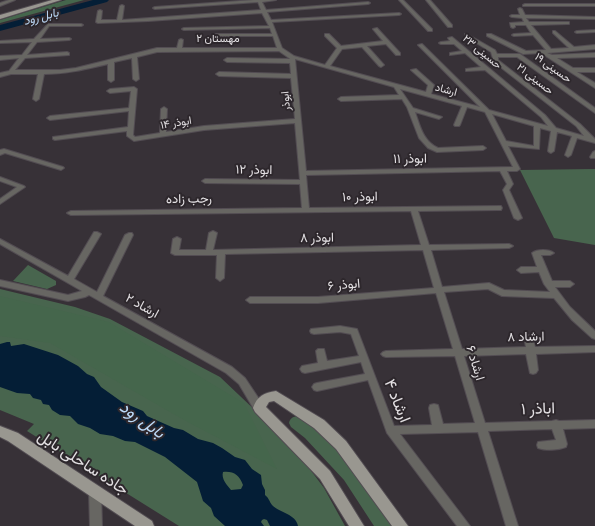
<!DOCTYPE html>
<html>
<head>
<meta charset="utf-8">
<style>
  body { margin:0 }
  canvas { display:block; background:#373137 }
</style>
</head>
<body>
<canvas width="595" height="526"></canvas>
<script>
const context = document.querySelector('canvas').getContext('2d');
context.lineJoin = 'round';
function paint(path, color) { context.fillStyle = color; context.fill(path, 'evenodd'); }
function trace(path, color, width, dash) { context.strokeStyle = color; context.lineWidth = width; context.lineCap = dash ? 'butt' : 'round'; context.setLineDash(dash || []); context.stroke(path); }
function write(font, color, halo, rows, align = 'center') {
  context.font = font + ' Cabin,Vazirmatn,sans-serif'; context.lineWidth = 4; context.setLineDash([]); context.textBaseline = 'middle'; context.strokeStyle = halo; context.fillStyle = color; for (const [text, x, y, turn = 0] of rows) {
    context.save(); context.translate(x, y); context.rotate((+turn || 0) * Math.PI / 180); context.textAlign = isNaN(turn) ? turn : align; if (halo) context.strokeText(text, 0, 0); context.fillText(text, 0, 0); context.restore();
  }
}
paint(new Path2D(`
  M595 169V245L554 238 520 170Z
  M28 265 56 281V285L47 289 13 281Z
  M0 289 75 307 110 319 220 377 259 414 309 468 324 488 345 526H179L27 431 34 424 0 410Z
  M300 416 333 444 395 526H374L344 480 305 438 291 427 289 423C290 417 295 416 300 416Z`), '#48654e');
paint(new Path2D(`
  M66 0H84L0 23V20Z
  M0 296 109 322 244 403 277 469 184 420 50 343 0 336Z`), '#45664c');
paint(new Path2D(`
  M7 342H10L11 346 24 344 58 355 78 366 87 374 94 377 101 387 122 402 143 411 147 416 174 428 183 430 198 439 213 443 222 448 235 457 245 460 252 469 261 475 262 484 265 490V495C269 498 269 501 272 505 280 513 296 514 298 526H270L267 520 264 519 262 520 261 522 264 526H225L214 516 211 508 203 501 197 482 165 457 135 442 125 441 113 436 100 434 90 428 78 424 70 416 60 415 52 410 49 405 43 404 41 400 33 398 30 394 17 393 0 387V344ZM223 472C234 471 239 475 243 485L241 489 231 490C227 485 221 479 223 472Z`), '#041e36');
paint(new Path2D(`
  M93 0H109L107 2 0 31V25Z`), '#041e36');
const minor = new Path2D(`
  M9 0H15L0 6V3Z
  M254 0H276L262 2 266 10 368 2 370 3 368 4 267 12 271 20 399 13 401 14 399 15 272 22 282 48 294 56 325 65 337 48 325 36V34H329L341 46 383 41 373 29 377 28 400 53V55H396L386 44 367 46 384 65 381 67 379 66 362 47 342 49 330 66 426 92 428 85 411 70 416 69 434 85 431 94 480 107 418 45 422 44 489 110 548 126 541 117 485 70 466 71V69L481 67 465 53 450 55V53L462 51 454 44H441L439 43 441 42 450 41 448 38 452 37 545 115 556 128 584 136 576 126 494 62 491 52 465 36V34H467L495 50 497 54H520L595 108V113L517 57H498V60L580 124 595 139V143L577 138 571 155 568 157 565 155 572 136 557 132 554 151 551 153 549 152 548 151 551 131 540 128 539 149 508 146 520 169 517 171H507L513 184 509 190 522 218 518 220 514 218 503 190 507 184 500 171 306 175 309 208 501 206 502 208 501 210H498L418 211 429 245 509 244 513 246 509 248 431 250 442 287 489 283 504 290 550 292 544 284 539 272 521 273 517 270 521 267H537L532 253C537 249 549 249 554 253L550 255H541L552 281H570L574 284 570 287H555L570 307 595 331V339L592 338 572 320 554 298 502 296 488 289 444 292 462 349 526 347 524 337 526 335H532L535 347 595 346V352L536 354 538 370 536 373 533 374 530 373 526 354 464 356 485 423 552 421 556 420 559 421 595 420V428L563 429 567 444 566 447C558 450 546 451 538 448L537 445 538 442 556 440 552 429 488 431 518 526H506L478 432 400 434 470 526H457L387 433 368 380 317 391 314 390 312 387 314 384 317 383 365 374 361 362 305 373 302 372 300 369 302 366 318 363 316 351 318 349H324L327 361 359 356 351 334 340 332 314 334 311 333 310 331 311 329 340 326 357 329 394 426 432 425 429 408 430 405 434 404 438 405 443 424 475 423 455 356 386 357 383 356 381 354 383 352 386 351 453 349 436 293 318 303H250L246 300 250 297H318L434 288 423 250 225 254 224 278 220 281 216 278 217 255H175L171 253 173 239 177 237 181 239 179 250H206L209 233 213 231 217 233 213 250 421 245 411 211 71 215 67 213 71 211 302 208 300 184 205 183 202 181 205 179 300 180 295 123 204 130 134 141 127 136V131L55 140 53 139V137L128 127 129 111 50 120 47 118 50 116 129 108 131 91 110 93 107 91 110 89 134 87 137 89 133 135 135 137 160 133 161 109 164 107 167 109 166 132 204 126 295 119 291 78 219 76 216 74 219 72 291 74 290 63 227 62 224 60 227 58 290 59 289 58 279 51 157 52 137 57 139 79 136 81 133 79 132 58 114 62V80L111 82 108 80V64C86 69 66 74 44 74L39 99 36 101 33 99 38 74H11L0 77V73L9 71 19 58 0 60V56L22 55 32 42 0 43V41L34 39 48 24H81L83 25 81 26H49L40 39 69 38 71 39 69 40 37 42 27 55 67 52 69 53V55L25 58 15 70H60L76 68 157 48H177L179 40 181 39 183 40 182 48H277L273 36H214L212 35 214 34H272L270 28 184 30 182 29 184 28 269 26 262 13 148 21 98 23 96 22 98 11 100 10 102 11 101 20H117L120 6 122 5 124 6 122 20 261 10 258 2 155 9 153 8 155 7ZM295 59 394 87 399 95 341 97 338 99 341 101 402 99 407 107 419 138 428 148 437 152 483 150 486 148 483 146 438 148C423 141 420 126 415 112L439 119 442 117 413 108 400 89 462 106 454 125 455 126H459L460 125 467 107 485 112 513 167 306 171ZM492 114 534 126V146L506 141Z
  M399 0H403L432 29V31H428Z
  M426 0H430L452 25V27H448Z
  M525 4H595V6H523V5Z
  M520 8 522 9 525 15 595 17V19L526 18 529 22H569V24H567L531 25 551 49 569 48 553 33V31H555L574 47 595 45V49L547 53 552 55 595 53V57L557 58 573 68H595V72H577L595 83V88L541 53 523 54 487 36V34H491L526 51 546 50 533 35 514 36 512 35 514 34 531 33 526 25H515V27L513 28 511 27 510 23 524 22 522 18 512 17 510 16 512 15H520L518 9Z
  M595 30V32L577 33 575 32 577 31Z
  M4 149 63 167 64 168 61 170 5 153 0 155V150Z
  M595 151V158H591L590 157 593 152Z
  M0 177 24 186 25 187 0 204V199L17 187 0 181Z
  M94 232H97L101 234 74 279 97 292 125 235 129 233H132L133 235 103 296 232 367 245 378 263 405 264 408 263 411 259 412 255 411 239 384 226 373 89 295 85 297 68 301 0 286V280L68 295 82 291 0 244V239L68 276Z
  M95 486 99 487 101 491 102 526H90L89 491 91 487Z`);
const primary = new Path2D(`
  M52 0H61L0 19V15Z
  M276 391 324 420 346 441 408 526H392L336 449 314 428 274 401 269 402 266 407 330 471 364 526H349L320 479 255 412 253 408C257 396 264 393 276 391Z
  M0 426 18 433 152 521 154 526H135L8 441 0 437Z`);
trace(minor, '#534d53', 2);
trace(primary, '#534d53', 2);
paint(minor, '#676662');
paint(primary, '#999790');
write('11px', '#e3e0e3', '#2d272c', [
  ["مهستان ۲",218,39],
  ["حسینی ۲۳",482,52,40],
  ["حسینی ۱۹",553,68,36],
  ["حسینی ۲۱",535,79,38],
  ["ارشاد",446,90,15],
  ["ابوذر",286,101,-95],
  ["ابوذر ۱۴",176,123,-9]
]);
write('italic 12px', '#bcd9f7', '#2d272c', [
  ["بابل رود",41,17,-15]
]);
write('13px', '#e3e0e3', '#2d272c', [
  ["ابوذر ۱۱",410,159,-1],
  ["ابوذر ۱۲",254,170,1],
  ["ابوذر ۱۰",360,197,-1],
  ["رجب زاده",189,199,-1],
  ["ابوذر ۸",317,238,-1],
  ["ابوذر ۶",344,285,-5],
  ["ارشاد ۲",142,306,29],
  ["ارشاد ۸",526,337,-1],
  ["ارشاد ۶",475,363,73]
]);
write('16px', '#e3e0e3', '#2d272c', [
  ["ارشاد ۴",397,401,68],
  ["اباذر ۱",538,409,-2],
  ["جاده ساحلی بابل",83,463,33]
]);
write('italic 17px', '#bcd9f7', '#2d272c', [
  ["بابل رود",142,420,36]
]);
</script>
</body>
</html>
